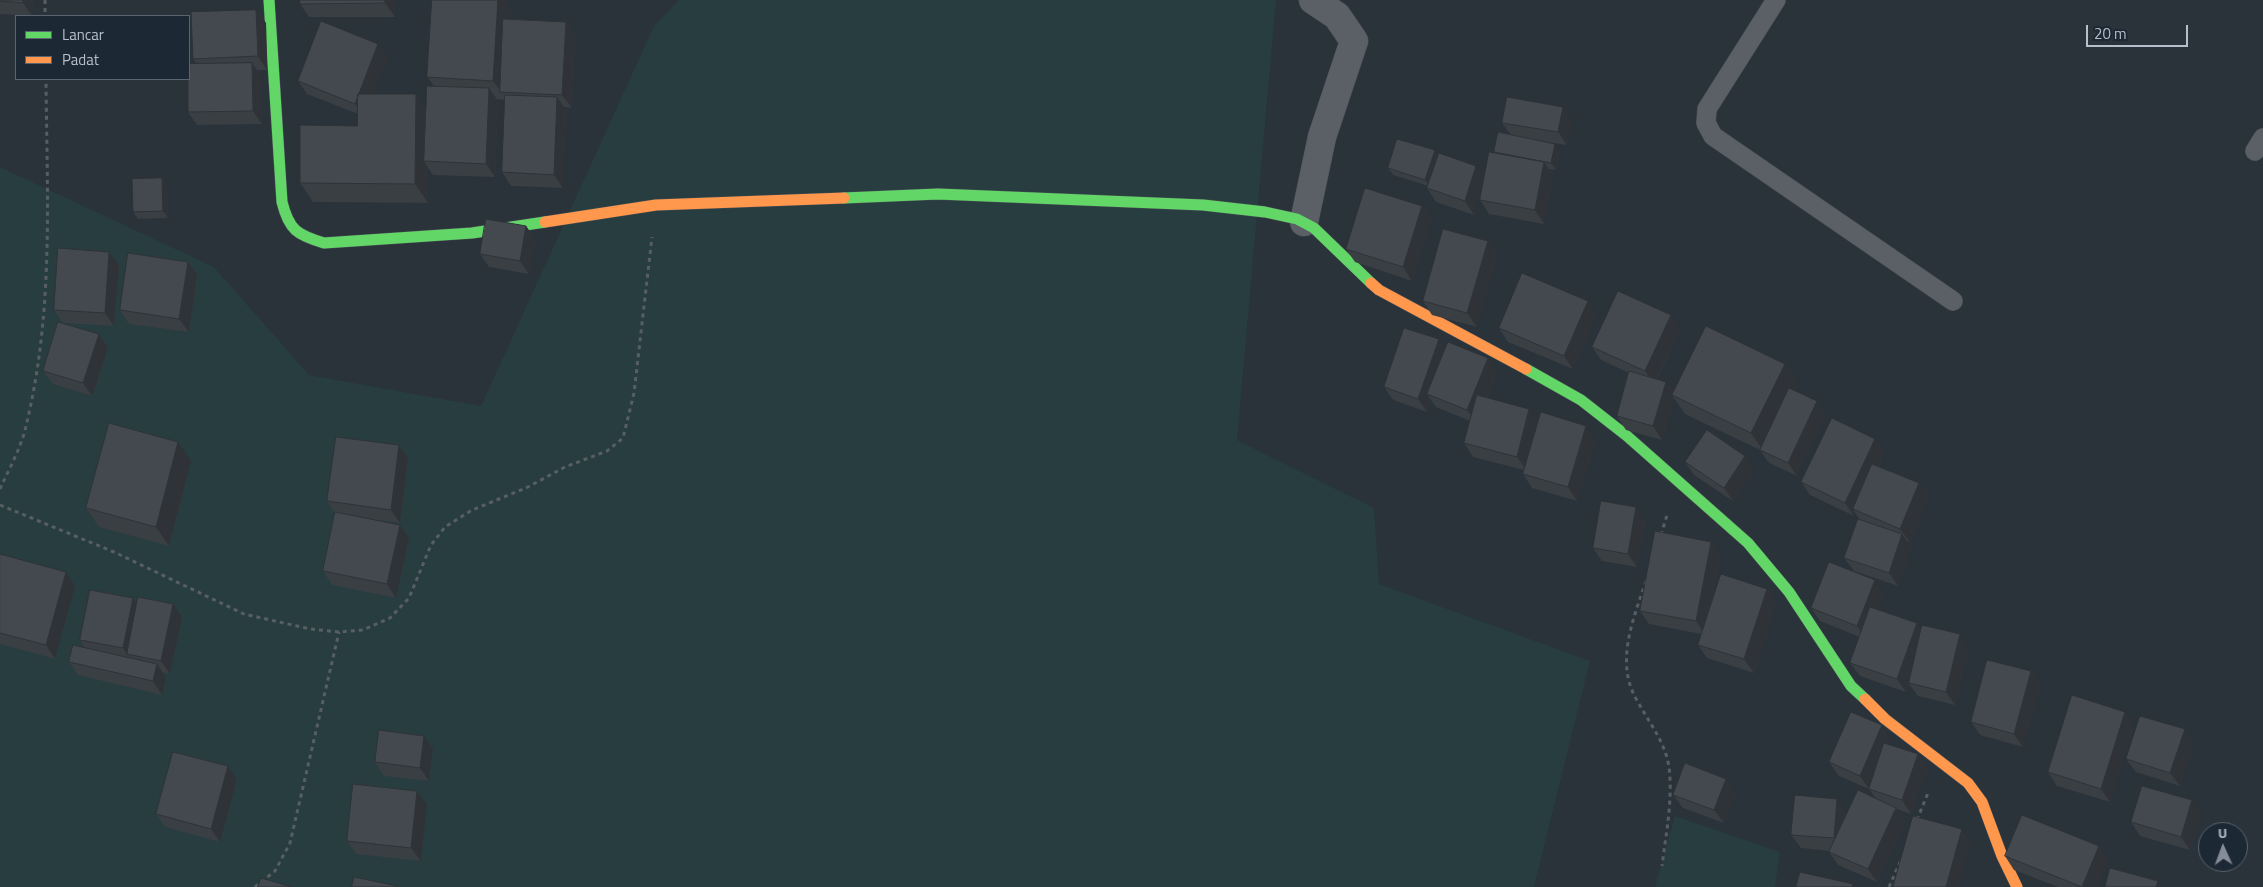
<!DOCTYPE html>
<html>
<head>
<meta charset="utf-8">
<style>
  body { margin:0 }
  #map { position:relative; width:2263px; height:887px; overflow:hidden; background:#2a323a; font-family:"Titillium Web",sans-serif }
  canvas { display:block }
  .legend { position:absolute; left:15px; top:15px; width:175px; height:65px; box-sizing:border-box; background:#1d2835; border:1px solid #5a6471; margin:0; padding:6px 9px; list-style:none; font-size:15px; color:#b5beca }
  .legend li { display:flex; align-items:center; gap:10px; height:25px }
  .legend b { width:25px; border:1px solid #5a6471 }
  .north { position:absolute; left:2198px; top:822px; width:50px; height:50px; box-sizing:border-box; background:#1d2835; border:1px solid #5a6471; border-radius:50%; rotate:358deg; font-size:14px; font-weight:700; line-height:20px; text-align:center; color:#b5beca }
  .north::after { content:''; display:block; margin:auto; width:18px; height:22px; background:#848d98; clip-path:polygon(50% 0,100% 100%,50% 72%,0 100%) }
  .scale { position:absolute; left:2086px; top:25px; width:102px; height:22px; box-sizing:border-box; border:2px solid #b5beca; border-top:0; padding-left:6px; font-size:15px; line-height:18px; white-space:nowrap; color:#b5beca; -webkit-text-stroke:4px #1d2835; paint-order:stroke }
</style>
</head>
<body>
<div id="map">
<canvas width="2263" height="887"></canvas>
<ul class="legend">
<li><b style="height:6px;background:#63d668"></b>Lancar</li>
<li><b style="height:6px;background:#ff974d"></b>Padat</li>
</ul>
<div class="north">U</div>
<div class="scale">20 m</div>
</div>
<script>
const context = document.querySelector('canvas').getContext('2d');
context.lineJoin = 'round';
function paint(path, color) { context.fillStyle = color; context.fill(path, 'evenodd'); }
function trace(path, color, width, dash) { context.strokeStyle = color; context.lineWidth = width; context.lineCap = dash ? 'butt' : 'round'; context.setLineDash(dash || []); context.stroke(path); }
paint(new Path2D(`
  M679 0H1276L1237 440 1374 508 1379 584 1590 661 1534 887H0V167L214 267 309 375 481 406 654 26Z
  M1675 816 1780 852 1775 887H1655Z`), '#273d40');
const lane = new Path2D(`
  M1776 0 1707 109 1706 123 1713 136 1953 301
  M2255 151 2263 138`);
const street = new Path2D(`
  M1304 222 1322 137 1354 41 1337 16 1313 0`);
const fast = new Path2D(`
  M269 0 282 202C289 230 297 235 324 243L472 233 545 222
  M844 198 938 194 1203 205 1265 212 1297 219 1314 228 1371 283
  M1526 369 1581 400 1627 436 1748 543 1789 592 1851 686 1865 699`);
const slow = new Path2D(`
  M545 222 656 205 844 198
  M1371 283 1379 290 1526 369
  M1865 699 1885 719 1968 783 1982 802 2002 856 2017 887`);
trace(lane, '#484e54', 20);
trace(street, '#484e54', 29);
trace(fast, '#484e54', 12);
trace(slow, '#484e54', 12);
trace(new Path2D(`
  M45 0V16
  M0 489C9 469 21 448 26 426 54 312 47 195 46 79
  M0 505 114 552 244 614 310 629 339 632 363 630 390 618 409 598 431 545 445 527 472 510 526 488 565 467 607 451 623 438 634 393 652 237
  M1661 535 1667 515
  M1646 581C1633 620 1614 664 1638 702 1650 724 1665 742 1669 767 1673 800 1666 833 1662 866
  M1917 820 1928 793
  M255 887 275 871 290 843 339 632
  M1889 887 1901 860`), '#585f64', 3, [4, 4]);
trace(lane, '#5b6067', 19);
trace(street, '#5b6067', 28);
trace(fast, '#63d668', 11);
trace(slow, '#ff974d', 11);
paint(new Path2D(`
  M0 0H33L32 16 0 14Z
  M395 0V17H309L300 4Z
  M432 0H504L512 11 511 19 566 22 575 35 572 108 564 107 566 110 563 188 511 186 502 172 505 100 496 99 498 101 495 177 433 175 428 168V203L313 202 300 183 357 126 358 114 307 94 298 81 378 44 388 57 373 94H416L426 109 434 86 427 77Z
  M256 10 266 23 267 70H257L262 77V124L197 125 188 112 197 64 193 59Z
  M1572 120 1567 145 1540 141 1560 151 1556 170 1549 169 1553 175 1544 224 1489 214 1480 200 1481 192 1474 215 1436 202 1427 188 1428 186 1393 175 1388 168 1438 155 1484 177 1495 153 1494 152 1511 135 1502 123Z
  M162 178 167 185 168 218 138 219 133 212Z
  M1422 206 1431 220 1412 281 1355 262 1346 249Z
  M526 226 535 239 529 274 489 267 480 254Z
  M1497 254 1477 327 1432 315 1423 301Z
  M119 265 114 326 63 323 54 310Z
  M197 275 189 332 129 324 120 310Z
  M1588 301 1597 314 1573 369 1508 342 1499 328Z
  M1680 329 1657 379 1666 382 1674 392 1785 364 1798 383 1794 391 1826 415 1797 476 1769 463 1760 450 1685 414 1674 398 1662 440 1626 430 1617 416 1629 373 1601 360 1592 347Z
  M108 348 92 396 53 384 43 371Z
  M1445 349 1488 358 1497 371 1487 398 1538 422 1596 439 1577 501 1532 488 1523 474 1524 470 1473 457 1464 443 1470 421 1436 407 1431 400 1427 412 1393 400 1384 387Z
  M1875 439 1884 452 1878 466 1919 483 1929 496 1910 542 1907 541 1911 547 1898 586 1854 571 1844 558 1860 520 1855 513 1854 516 1810 495 1801 482Z
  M1745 456 1754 469 1733 501 1694 475 1685 462Z
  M408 458 400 523 373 519 400 525 409 538 396 598 332 585 323 571 335 513 327 501Z
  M191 461 169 546 99 527 86 508Z
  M1646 520 1637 567 1602 561 1593 548Z
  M1711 542 1720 555 1711 605 1767 589 1776 602 1754 673 1707 658 1698 645 1701 634 1649 624 1640 611Z
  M0 554 75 586 55 659 0 644Z
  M1885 594 1878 610 1917 623 1921 630 1969 648 1955 705 1918 696 1909 684 1906 692 1860 676 1850 663 1860 637 1820 621 1811 608Z
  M133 598 137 604 182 617 170 674 162 672 166 678 162 695 78 675 69 662 85 648 80 640Z
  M2031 671 2040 684 2023 747 1980 735 1971 722Z
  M2134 725 2110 802 2057 786 2048 772Z
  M1891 739 1888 744 1918 754 1927 767 1911 814 1897 809 1906 821 1877 882 1838 865 1829 852 1830 851 1801 848 1791 835 1846 812V816L1876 799 1869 789 1839 776 1829 762Z
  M2194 743 2180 786 2136 772 2126 759Z
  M433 749 429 781 384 776 375 762Z
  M1726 779 1735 792 1724 823 1683 808 1673 795Z
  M237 780 220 842 165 827 156 814Z
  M417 791 427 804 421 861 356 854 347 841Z
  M2202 814 2190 850 2140 836 2131 822Z
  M2005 856 2108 859 2097 887H2058L2014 870Z`), '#3a3f44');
paint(new Path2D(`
  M23 0H33L32 16 23 3Z
  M385 0H395V17L385 3Z
  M498 0H504L512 11 507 92H501L493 81Z
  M256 10 266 23 267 70 258 56Z
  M566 22 575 35 572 108 562 95Z
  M378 44 388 57 364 117 355 104Z
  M252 63 262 77V124L253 111Z
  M489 88 498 101 495 177 486 164Z
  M416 94 429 113 424 161 428 168V203L415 184Z
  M557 97 566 110 563 188 554 175Z
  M1563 107 1572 120 1567 145 1558 132Z
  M1555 144 1560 151 1556 170 1551 163Z
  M1435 150 1439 157 1430 187 1425 180Z
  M1544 162 1553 175 1544 224 1535 210Z
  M1476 166 1486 180 1474 215 1465 201Z
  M162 178 167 185 168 218 163 211Z
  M1422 206 1431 220 1412 281 1403 267Z
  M526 226 535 239 529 274 520 261Z
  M1488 241 1497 254 1477 327 1467 313Z
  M109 252 119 265 114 326 105 313Z
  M188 262 197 275 189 332 179 319Z
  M1588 301 1597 314 1573 369 1564 356Z
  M1671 315 1680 329 1654 384 1645 371Z
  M99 334 108 348 92 396 83 383Z
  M1439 339 1448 353 1427 394 1431 400 1427 412 1418 399Z
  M1488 358 1497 371 1477 423 1467 410Z
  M1785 364 1798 383 1764 452 1751 433Z
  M1666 382 1676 395H1672L1674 398 1662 440 1653 426Z
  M1817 401 1826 415 1797 476 1788 463Z
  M1529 409 1539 422 1526 470 1517 457Z
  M1586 426 1596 439 1577 501 1568 487Z
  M1875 439 1884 452 1857 511 1853 509 1855 513 1854 516 1845 503Z
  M178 442 191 461 169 546 156 527Z
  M399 445 408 458 400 523 391 510Z
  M1745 456 1754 469 1733 501 1724 488Z
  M1919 483 1929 496 1910 542 1900 529Z
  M1636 507 1646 520 1637 567 1628 554Z
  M400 525 409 538 396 598 387 584Z
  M1902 534 1911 547 1898 586 1889 573Z
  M1711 542 1720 555 1705 635 1696 621Z
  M66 572 75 586 55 659 46 645Z
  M1875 580 1885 594 1866 639 1857 626Z
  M1767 589 1776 602 1754 673 1744 659Z
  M133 598 142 612 127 654 132 662 123 648Z
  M173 604 182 617 170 674 161 661Z
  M1917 623 1926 637 1909 683V684L1906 692 1897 679Z
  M1960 634 1969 648 1955 705 1946 692Z
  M157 664 166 678 162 695 153 681Z
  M2031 671 2040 684 2023 747 2014 734Z
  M2125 712 2134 725 2110 802 2101 789Z
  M1882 725 1891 739 1869 789 1860 776Z
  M2185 729 2194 743 2180 786 2170 773Z
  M424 736 433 749 429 781 420 768Z
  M1918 754 1927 767 1911 814 1902 800Z
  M228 766 237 780 220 842 211 829Z
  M1726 779 1735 792 1724 823 1714 810Z
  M417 791 427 804 421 861 411 848Z
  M1837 799 1846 812 1843 852 1834 838Z
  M2192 800 2202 814 2190 850 2181 837Z
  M1896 808 1906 821 1877 882 1868 869Z
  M1962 829 1971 843 1959 887H1946Z
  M2099 846 2108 859 2097 887H2082Z
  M2158 881 2162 887H2156Z`), '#2f3337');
const building = new Path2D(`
  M0 0H23V3L0 1Z
  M300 0H385V3L300 4Z
  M432 0H498L493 81 427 77Z
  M256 10 258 56 193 59 191 12Z
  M503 19 566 22 562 95 500 92Z
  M321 21 378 44 355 104 298 81Z
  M252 63 253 111 188 112V79H189V64Z
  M427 86 489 88 486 164 424 161Z
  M358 94H416L415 184 300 183V125L357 126Z
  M505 95 557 97 554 175 502 172Z
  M1507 97 1563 107 1558 132 1502 123Z
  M1498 132 1555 144 1551 163 1494 152Z
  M1397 139 1435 150 1425 180 1388 168Z
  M1489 152 1544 162 1535 210 1480 200Z
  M1439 153 1476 166 1465 201 1427 188Z
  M162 178 163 211 133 212 132 179Z
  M1365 188 1422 206 1403 267 1346 249Z
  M486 219 526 226 520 261 480 254Z
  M1443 229 1488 241 1467 313 1423 301Z
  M58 248 109 252 105 313 54 310Z
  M128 253 188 262 179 319 120 310Z
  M1522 273 1588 301 1564 356 1499 328Z
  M1618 291 1671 315 1645 371 1592 347Z
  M58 322 99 334 83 383 43 371Z
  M1706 326 1785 364 1751 433 1672 395Z
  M1404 328 1439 339 1418 399 1384 387Z
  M1448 342 1488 358 1467 410 1427 394Z
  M1629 371 1666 382 1653 426 1617 416Z
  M1789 388 1817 401 1788 463 1760 450Z
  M1477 395 1529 409 1517 457 1464 443Z
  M1541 412 1586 426 1568 487 1523 474Z
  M1832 418 1875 439 1845 503 1801 482Z
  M109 423 178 442 156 527 86 508Z
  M1707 430 1745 456 1724 488 1685 462Z
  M336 437 399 445 391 510 327 501Z
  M1872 464 1919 483 1900 529 1853 509Z
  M1601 501 1636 507 1628 554 1593 548Z
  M335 512 400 525 387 584 323 571Z
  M1858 519 1902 534 1889 573 1844 558Z
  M1655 531 1711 542 1696 621 1640 611Z
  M0 554 66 572 46 645 0 633Z
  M1829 562 1875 580 1857 626 1811 608Z
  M1721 574 1767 589 1744 659 1698 645Z
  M90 590 133 598 123 648 80 640Z
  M138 597 173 604 161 661 127 654Z
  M1870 607 1917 623 1897 679 1850 663Z
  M1922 625 1960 634 1946 692 1909 683Z
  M73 645 157 664 153 681 69 662Z
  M1987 660 2031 671 2014 734 1971 722Z
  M2072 695 2125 712 2101 789 2048 772Z
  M1851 712 1882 725 1860 776 1829 762Z
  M2140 716 2185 729 2170 773 2126 759Z
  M379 730 424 736 420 768 375 762Z
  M1884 743 1918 754 1902 800 1869 789Z
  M173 752 228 766 211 829 156 814Z
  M1685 763 1726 779 1714 810 1673 795Z
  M353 784 417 791 411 848 347 841Z
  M2142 786 2192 800 2181 837 2131 822Z
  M1858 790 1896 808 1868 869 1829 852Z
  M1795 795 1837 799 1834 838 1791 835Z
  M2022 815 2099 846 2082 887 2005 856Z
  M1913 816 1962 829 1946 887H1893Z
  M2110 868 2158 881 2156 887H2105Z
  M1800 872 1853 884 1852 887H1796Z
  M354 877 397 886V887H352Z
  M261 878 292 887H258Z`);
paint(building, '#43494f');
trace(building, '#2f3337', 1);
</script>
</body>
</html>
